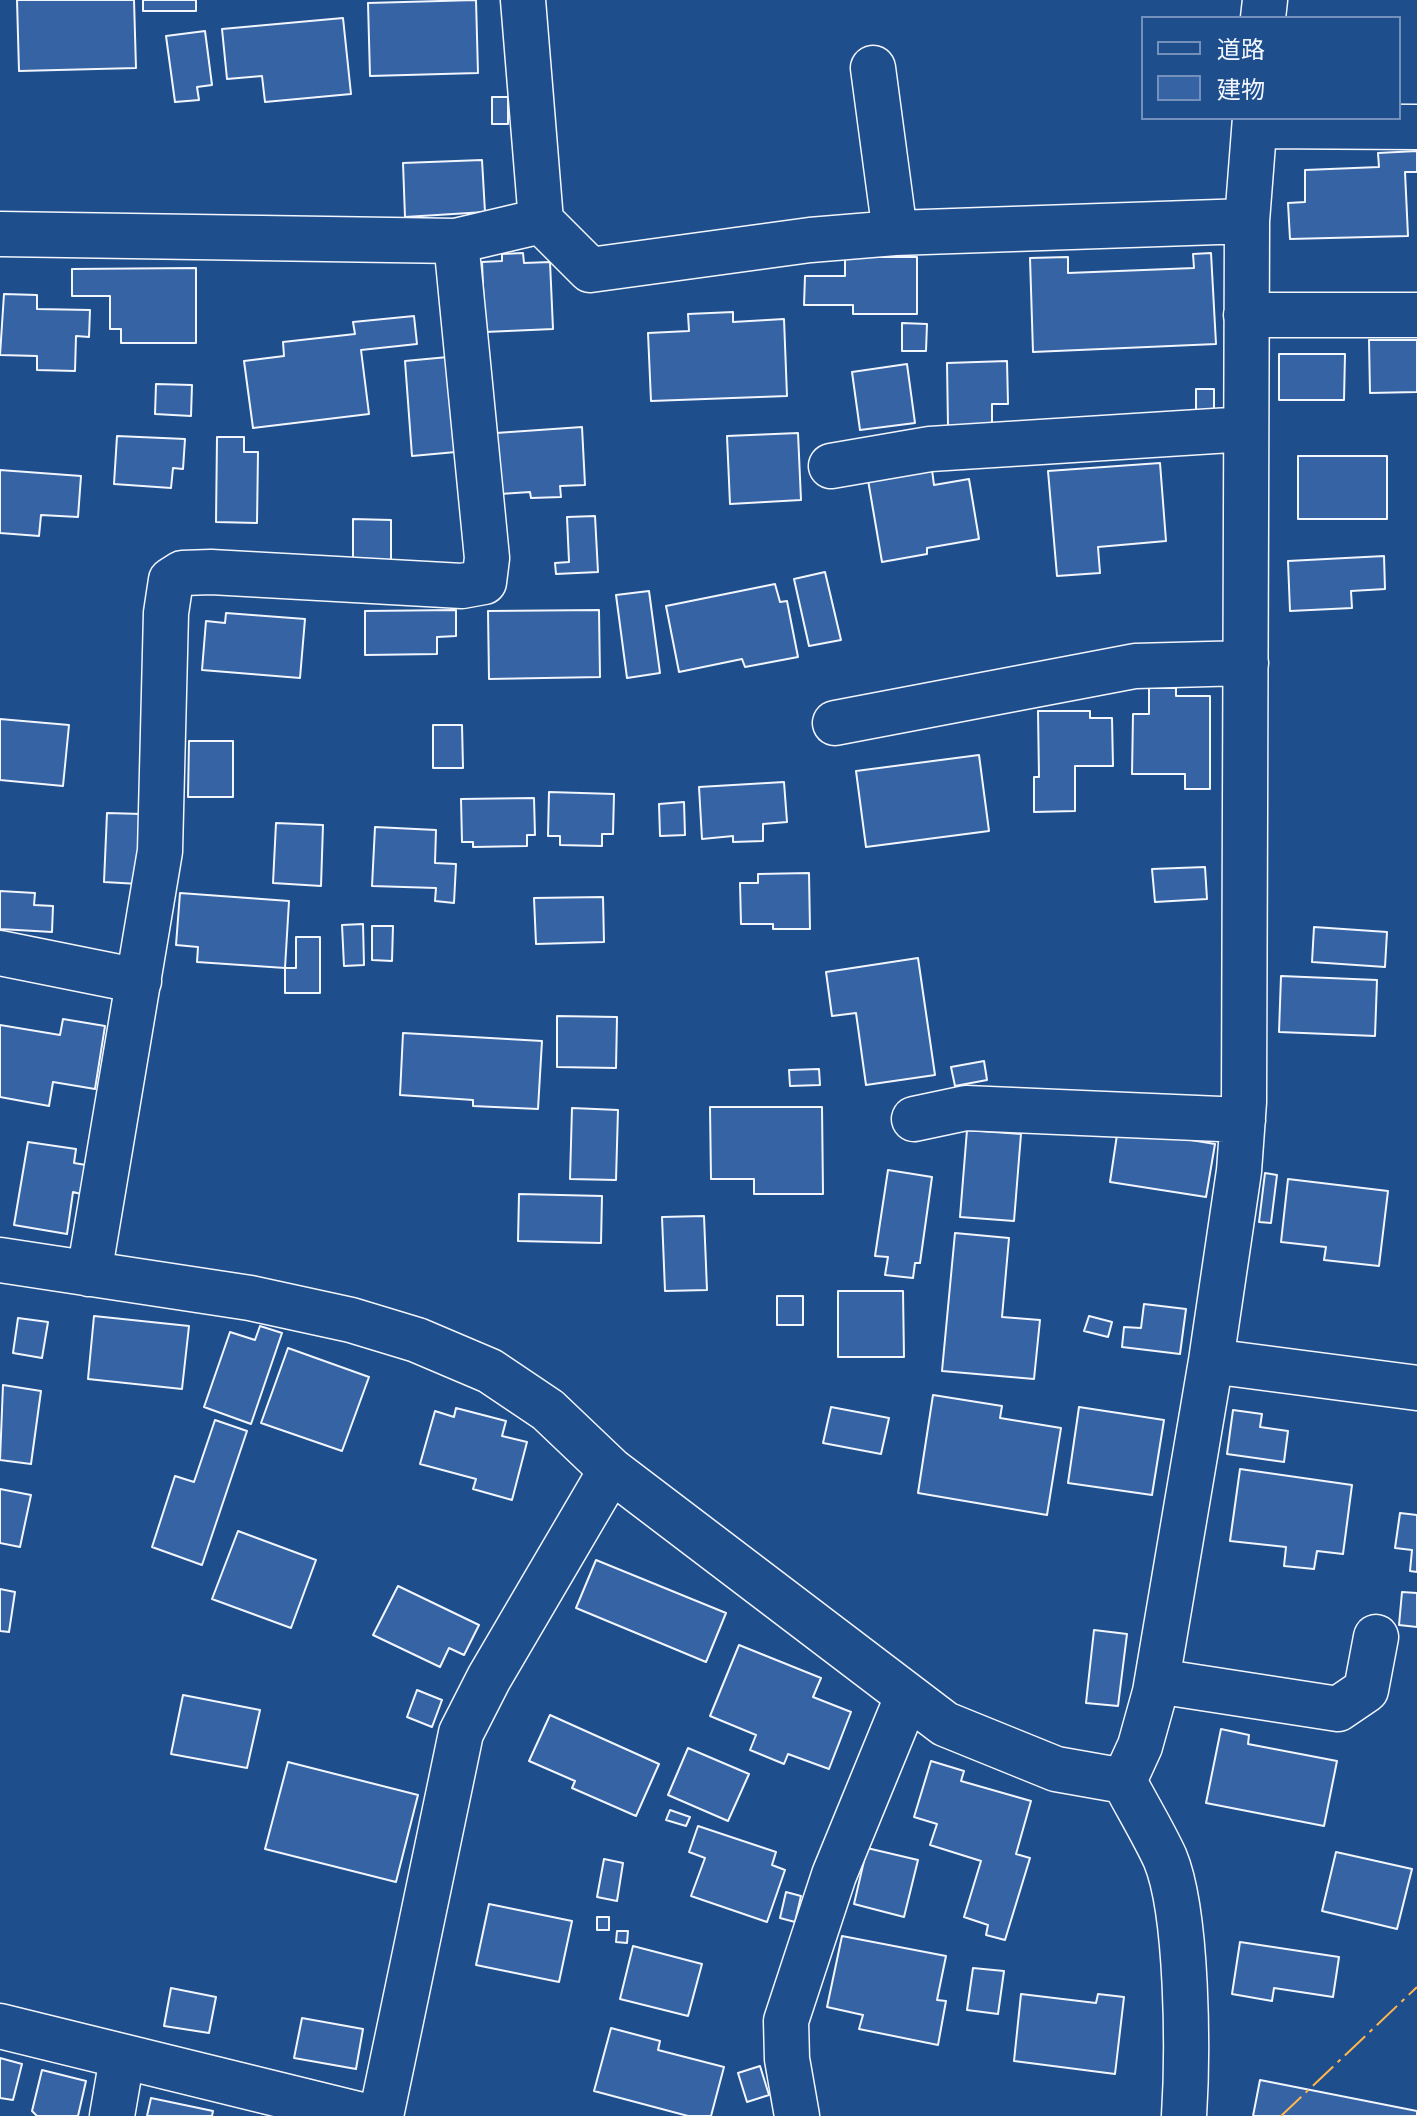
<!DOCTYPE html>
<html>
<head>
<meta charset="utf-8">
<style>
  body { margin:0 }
  #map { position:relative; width:1417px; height:2116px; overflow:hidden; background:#1f4e8c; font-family:"Source Serif 4","Noto Sans JP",serif }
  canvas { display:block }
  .legend { position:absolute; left:1141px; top:16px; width:260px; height:104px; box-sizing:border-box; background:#1f4e8c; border:2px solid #7391ba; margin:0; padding:10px 14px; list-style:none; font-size:24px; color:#f2f6ff }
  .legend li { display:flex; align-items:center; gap:16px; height:40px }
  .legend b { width:40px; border:2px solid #7391ba }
</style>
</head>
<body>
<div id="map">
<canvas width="1417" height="2116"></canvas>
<ul class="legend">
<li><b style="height:10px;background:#1f4e8c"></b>道路</li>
<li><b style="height:22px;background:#3563a3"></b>建物</li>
</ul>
</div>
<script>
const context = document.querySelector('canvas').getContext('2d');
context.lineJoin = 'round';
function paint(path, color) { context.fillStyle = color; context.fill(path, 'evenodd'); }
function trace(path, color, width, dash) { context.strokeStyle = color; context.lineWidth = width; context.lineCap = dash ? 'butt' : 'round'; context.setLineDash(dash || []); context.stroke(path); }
const building = new Path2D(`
  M17 0H134L136 68 19 71Z
  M143 0H196V11H143Z
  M476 0 478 73 370 76 368 3Z
  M343 18 351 94 265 102 262 76 227 79 222 29Z
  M205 31 212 85 197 87 199 100 175 102 166 36Z
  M492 97H508V124H492Z
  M1417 151V172H1405L1408 236 1290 239 1288 203 1305 202V170L1379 167 1378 153Z
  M482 160 485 212 405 217 403 163Z
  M523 253 524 263 550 262 553 329 485 332 482 262 502 261V254Z
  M1211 253 1216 344 1033 352 1030 258 1068 257V273L1194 268 1193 254Z
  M845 257H917V314H853V305H804L805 276H845Z
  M196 268V343H121V329H110V296H72V269Z
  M4 294 37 295V309L90 310 89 337 76 336 75 371 37 370V356L0 355Z
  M733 312V322L784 319 787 396 651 401 648 333 689 331 688 314Z
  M414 316 417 344 361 350 369 414 253 428 244 361 284 356 283 342 355 334 353 322Z
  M902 323 927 324 926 351H902Z
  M1369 340H1417V392L1370 393Z
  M1279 354H1345L1344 400H1279Z
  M448 357 456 452 412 456 405 361Z
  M1007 361 1008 404H992V425L948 426 947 363Z
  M907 364 915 423 860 430 852 372Z
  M156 384 192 385 191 416 155 414Z
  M1196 389H1214V415H1196Z
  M582 427 585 485 560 486 561 497 531 498 530 492 500 494 496 433Z
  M798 433 801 500 730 504 727 436Z
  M117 436 185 439 183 469 173 468 171 488 114 484Z
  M217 437H244V452H258L257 523 216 522Z
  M1298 456H1387V519H1298Z
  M1160 463 1166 541 1098 547 1100 573 1057 576 1048 471Z
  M0 470 81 476 78 517 41 515 39 536 0 533Z
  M932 470 934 485 969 479 979 539 927 548V554L882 562 868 480Z
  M595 516 598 572 556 574 555 563 569 562 567 517Z
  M353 519 391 520V566L353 565Z
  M1384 556 1385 589 1351 591 1352 608 1290 611 1288 561Z
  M825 572 841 640 809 646 794 579Z
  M775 584 780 602 787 601 798 657 745 667 742 659 679 672 666 606Z
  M649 591 660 673 627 678 616 595Z
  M456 610V636L437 637V654L365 655V611Z
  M599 610 600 677 489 679 488 611Z
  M226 613 305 619 300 678 202 670 206 621 225 623Z
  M1149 688H1176V696H1210V789H1185V774H1132L1133 714H1149Z
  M1038 711H1090V718H1112L1113 766H1075V811L1034 812V777H1039Z
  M0 719 69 725 63 786 0 780Z
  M433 725H462L463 768H433Z
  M189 741H233V797H188Z
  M979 755 989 831 866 847 856 771Z
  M784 782 787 822 763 824V841L733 842V836L702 839 699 787Z
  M549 792 614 794 613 834H602V846L560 845V836H548Z
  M534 798 535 835H527V846L473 847V842H462L461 799Z
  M684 802 685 835 660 836 659 804Z
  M107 813 142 814 139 884 104 882Z
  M276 823 323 825 321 886 273 883Z
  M375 827 436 830 435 863 456 864 454 903 435 901 436 888 372 886Z
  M1205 867 1207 899 1155 902 1152 869Z
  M809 873 810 929H773V924H741L740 883H758V874Z
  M0 891 35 893 34 905 53 906 52 932 0 929Z
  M180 893 289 901 285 968 197 962 198 947 176 945Z
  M603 897 604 942 536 944 534 898Z
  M363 924 364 965 344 966 342 925Z
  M372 926H393L392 961 372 960Z
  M1314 927 1387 932 1385 967 1312 962Z
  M296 937H320V993H285V968H296Z
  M918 958 935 1075 866 1085 856 1013 832 1016 826 972Z
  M1281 976 1377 980 1375 1036 1279 1032Z
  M557 1016 617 1017 616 1068 557 1067Z
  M63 1019 105 1026 95 1089 53 1082 49 1106 0 1097V1025L60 1035Z
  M403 1033 542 1041 538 1109 473 1106V1100L400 1095Z
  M984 1061 987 1080 955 1086 951 1067Z
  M819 1069 820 1085 790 1086 789 1070Z
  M710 1107H822L823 1194H754V1179H711Z
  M572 1108 618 1110 616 1180 570 1179Z
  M1118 1128 1215 1144 1206 1197 1110 1182Z
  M967 1130 1021 1134 1014 1221 960 1217Z
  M28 1142 76 1149 74 1163 86 1165 81 1194 73 1192 67 1234 14 1225Z
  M888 1170 932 1177 920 1263H915L913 1278 885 1275 888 1257 875 1256Z
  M1265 1173 1277 1175 1271 1223 1259 1222Z
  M1288 1179 1388 1191 1379 1266 1324 1260 1326 1247 1281 1242Z
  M519 1194 602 1196 601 1243 518 1241Z
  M704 1216 707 1290 665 1291 662 1217Z
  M955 1233 1009 1238 1002 1317 1040 1320 1034 1379 942 1371Z
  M838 1291H903L904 1357H838Z
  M777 1296H803V1325H777Z
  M1144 1304 1186 1309 1180 1354 1122 1347 1124 1327 1141 1328Z
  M94 1316 189 1326 182 1389 88 1379Z
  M1089 1316 1112 1322 1108 1337 1084 1331Z
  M18 1318 48 1322 42 1358 13 1353Z
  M260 1326 282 1333 251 1424 204 1407 230 1332 255 1340Z
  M288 1348 369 1377 342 1451 261 1423Z
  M3 1385 41 1391 31 1464 0 1460Z
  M933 1395 1002 1406 1000 1418 1061 1428 1047 1515 918 1493Z
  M831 1407 889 1418 881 1454 823 1443Z
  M1079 1407 1164 1420 1152 1495 1068 1483Z
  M456 1408 506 1421 502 1436 527 1442 512 1500 473 1489 476 1479 420 1464 435 1411 454 1417Z
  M1233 1410 1262 1414 1260 1427 1288 1431 1284 1462 1227 1454Z
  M215 1420 247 1431 202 1565 152 1547 175 1476 194 1482Z
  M1240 1469 1352 1485 1343 1554 1317 1551 1314 1569 1284 1566 1286 1547 1230 1541Z
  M0 1489 31 1495 20 1547 0 1543Z
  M1400 1513 1417 1515V1572L1410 1571 1412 1550 1395 1548Z
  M238 1531 316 1560 291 1628 212 1599Z
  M596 1560 726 1613 706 1662 576 1608Z
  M398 1586 479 1625 464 1655 449 1648 440 1667 373 1635Z
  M0 1589 15 1592 9 1632 0 1631Z
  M1402 1592 1417 1593V1627L1399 1625Z
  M1094 1630 1127 1634 1118 1706 1086 1703Z
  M739 1645 821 1678 813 1697 851 1712 829 1769 788 1754 784 1764 750 1750 756 1735 710 1716Z
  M417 1690 442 1700 432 1727 407 1717Z
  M183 1695 260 1710 247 1768 171 1754Z
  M550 1715 659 1764 636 1816 572 1788 575 1781 529 1761Z
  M1221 1729 1249 1735 1248 1744 1337 1761 1324 1826 1206 1803Z
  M688 1748 749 1774 728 1821 668 1795Z
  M931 1761 964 1771 961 1781 1031 1801 1016 1854 1030 1858 1005 1940 986 1935 988 1925 964 1917 981 1861 930 1845 937 1824 914 1817Z
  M288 1762 418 1795 396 1882 265 1849Z
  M670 1810 690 1817 686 1826 666 1820Z
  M698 1826 776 1852 772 1865 785 1870 767 1922 691 1896 705 1858 689 1852Z
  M867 1848 918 1860 904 1917 854 1904Z
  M1336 1852 1412 1869 1397 1929 1322 1911Z
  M604 1859 623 1863 617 1901 597 1897Z
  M786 1892 801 1896 795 1922 780 1918Z
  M489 1904 572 1921 559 1982 476 1965Z
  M597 1917H609V1930H597Z
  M617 1931H628L627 1943 616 1942Z
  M842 1936 946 1956 937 2000 946 2001 938 2045 859 2029 863 2015 827 2007Z
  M1240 1942 1339 1957 1333 1997 1274 1988 1272 2001 1232 1994Z
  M633 1946 702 1964 688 2016 620 1999Z
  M973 1968 1004 1971 998 2014 967 2010Z
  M171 1988 216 1997 209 2033 164 2026Z
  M1021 1994 1096 2003 1098 1994 1124 1997 1115 2074 1014 2061Z
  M302 2018 363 2029 356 2069 294 2058Z
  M611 2028 660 2041 658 2050 724 2067 711 2116H688L594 2091Z
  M0 2058 22 2064 13 2100 0 2098Z
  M760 2066 769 2095 747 2102 738 2073Z
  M42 2070 86 2081 78 2116H37L32 2111Z
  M1260 2080 1417 2111V2116H1253Z
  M151 2098 213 2111 212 2116H147Z`);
paint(building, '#3563a3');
trace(building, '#f2f6ff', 2);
const minor = new Path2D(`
  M523 0 541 221 590 270 810 240 895 233 1247 221
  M1263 18 1265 0
  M873 68 895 233
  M1255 126 1417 127
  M0 234 456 241 541 221
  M1246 315H1417
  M831 466 930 449 1246 429
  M835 723 1135 666 1246 663
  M0 953 139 981
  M914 1119 966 1108 1243 1120
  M0 1260 250 1298 351 1320 417 1340 490 1371 548 1410 611 1470 945 1724 1056 1769 1124 1781
  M89 1274 160 851 166 613 171 580 182 573 211 572 462 586 484 582 487 558 456 241
  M1211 1361 1417 1388
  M1157 1681 1338 1709 1366 1690 1376 1637
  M1124 1781 1140 1746 1155 1692 1211 1361 1239 1171 1244 1102 1247 221 1255 118
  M1124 1781C1137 1806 1153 1832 1165 1858 1188 1913 1188 2054 1184 2116
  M0 2026 366 2116
  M112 2116 122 2058
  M381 2116 461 1733 489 1678 611 1470
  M797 2116 787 2059 786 2021 834 1875 907 1697`);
trace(minor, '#f2f6ff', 47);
trace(minor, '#1f4e8c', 44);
trace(new Path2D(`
  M1281 2116 1417 1987`), '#ffb74d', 2, [28, 6, 4, 6]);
</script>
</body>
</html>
